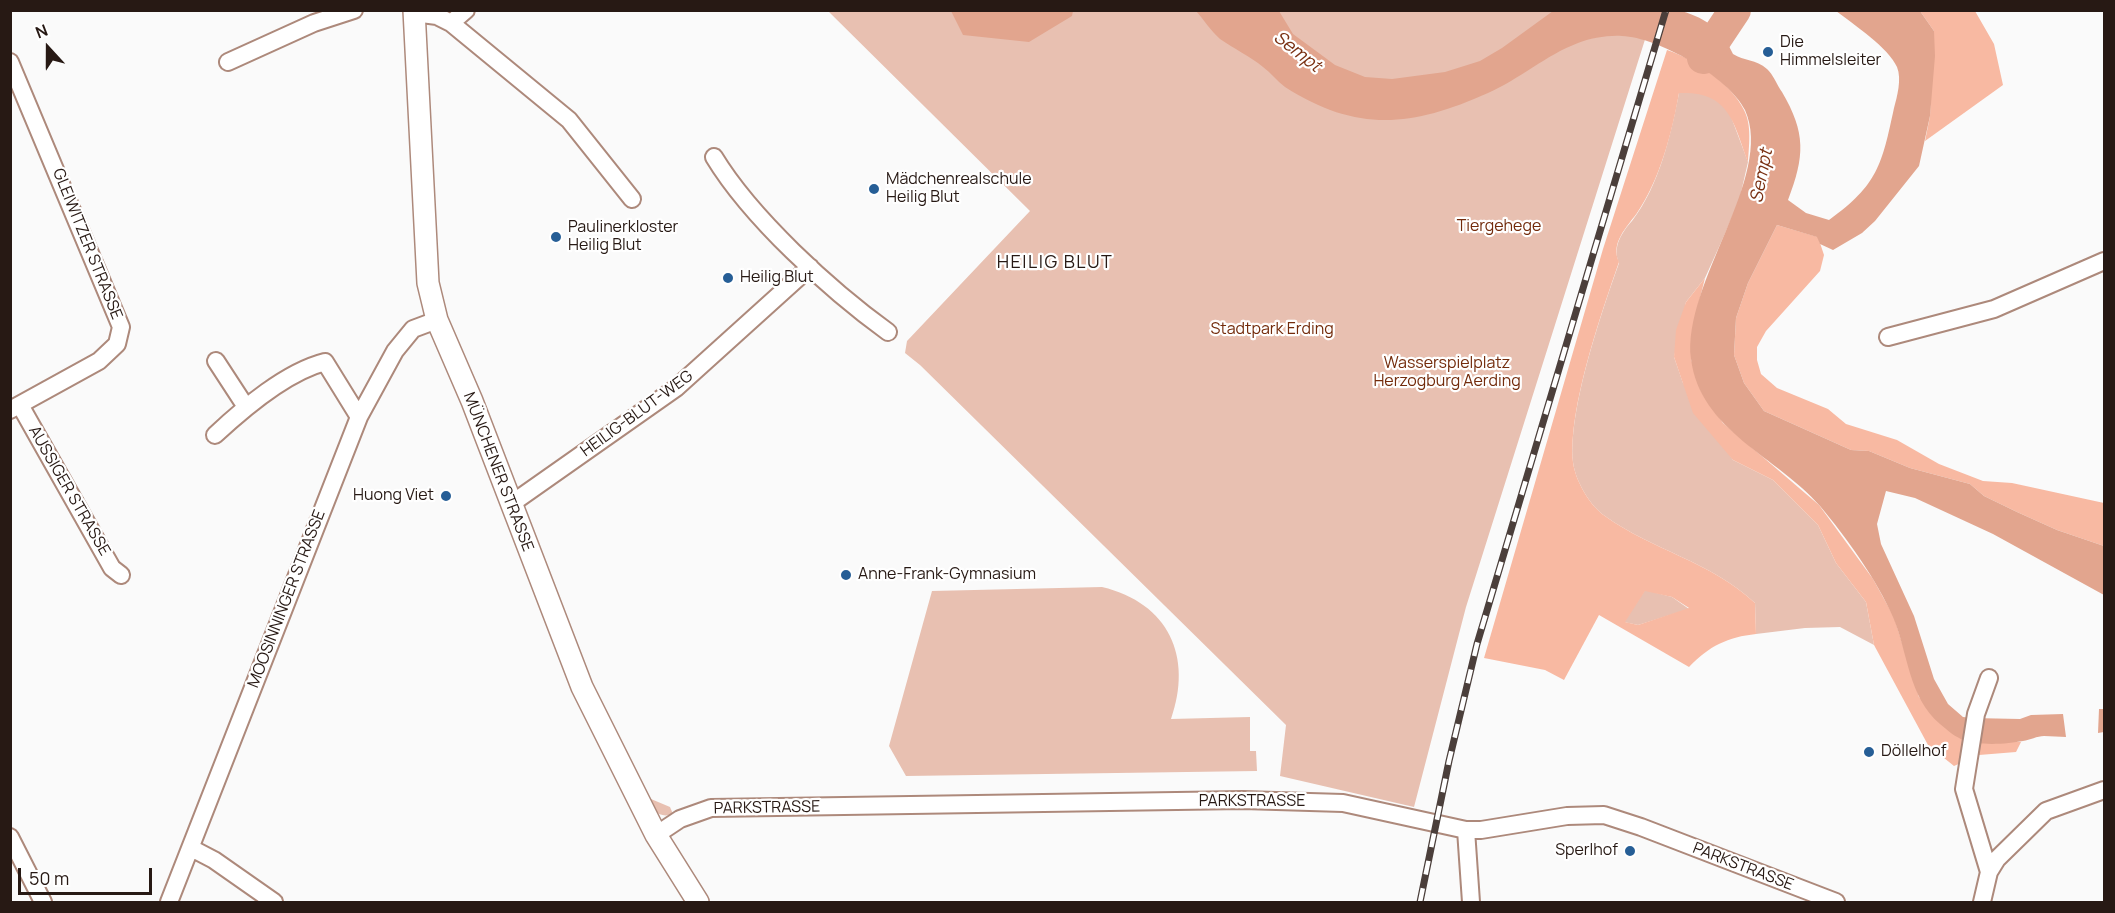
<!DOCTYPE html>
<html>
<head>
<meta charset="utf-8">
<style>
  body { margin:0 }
  #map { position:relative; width:2115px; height:913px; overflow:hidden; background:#fafafa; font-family:Manrope,sans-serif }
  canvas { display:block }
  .frame { position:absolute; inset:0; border:12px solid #271914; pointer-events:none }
  .north { position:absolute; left:18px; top:18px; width:60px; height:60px; -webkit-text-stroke:4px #fff; paint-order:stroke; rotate:339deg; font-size:16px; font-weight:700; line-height:24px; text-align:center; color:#271914 }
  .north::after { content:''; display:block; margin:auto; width:21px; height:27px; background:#271914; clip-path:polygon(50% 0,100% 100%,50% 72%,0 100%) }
  .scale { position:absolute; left:18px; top:868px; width:134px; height:27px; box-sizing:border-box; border:3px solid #271914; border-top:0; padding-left:8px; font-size:18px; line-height:21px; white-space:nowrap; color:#271914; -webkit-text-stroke:4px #fff; paint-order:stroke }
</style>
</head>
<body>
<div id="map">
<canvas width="2115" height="913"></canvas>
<div class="frame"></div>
<div class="north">N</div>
<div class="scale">50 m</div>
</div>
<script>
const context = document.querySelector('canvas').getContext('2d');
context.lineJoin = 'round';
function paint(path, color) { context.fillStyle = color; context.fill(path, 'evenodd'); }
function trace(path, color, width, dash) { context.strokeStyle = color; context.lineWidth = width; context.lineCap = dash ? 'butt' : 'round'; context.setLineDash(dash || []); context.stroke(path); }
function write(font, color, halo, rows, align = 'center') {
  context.font = font + ' Manrope,sans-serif'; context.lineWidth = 4.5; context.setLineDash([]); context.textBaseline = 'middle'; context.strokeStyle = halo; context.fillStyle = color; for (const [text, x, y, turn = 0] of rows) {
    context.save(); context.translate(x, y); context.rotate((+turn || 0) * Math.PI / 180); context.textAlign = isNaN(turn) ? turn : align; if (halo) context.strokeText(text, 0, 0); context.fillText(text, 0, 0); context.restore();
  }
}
paint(new Path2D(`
  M828 11H1654L1466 607 1414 807 1280 776 1286 725 920 365 905 353 907 341 1030 211Z
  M1699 92 1717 99 1730 114 1748 162 1739 201 1723 238 1705 278 1686 302 1674 357 1683 383 1733 460 1773 480 1818 525 1836 563 1866 602 1874 645 1840 627 1805 628 1756 634 1755 603C1712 562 1652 550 1605 516 1590 506 1575 480 1573 462 1568 410 1601 314 1619 263 1612 247 1622 232 1632 221 1659 186 1671 135 1679 93Z
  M1102 587C1169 603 1193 657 1171 719L1250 717V751H1256L1257 771 906 776 889 746 932 591Z
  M1645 590 1672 597 1689 609 1638 625 1624 622Z
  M651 799 670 807 673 814C659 819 654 810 647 800Z`), '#e8c0b1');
paint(new Path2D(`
  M1920 11H1975L1994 44 2003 85 1925 141 1930 116 1934 31Z
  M1667 50C1694 59 1731 83 1744 110 1752 125 1749 146 1748 162 1733 121 1729 91 1679 93 1672 133 1660 179 1637 213 1627 227 1610 243 1619 262 1601 314 1568 409 1573 462 1575 480 1590 506 1605 516 1652 550 1712 562 1755 603L1756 634C1728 637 1709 646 1689 667L1599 615 1564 680 1545 670 1484 658 1603 249ZM1645 591 1672 597 1689 608 1638 625 1625 622Z
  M1777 225 1818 237 1824 255 1820 271 1766 331 1757 347V360L1761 374 1777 388 1828 409 1846 424 1897 440 1939 464 1983 481 2012 483 2104 503V546L2057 530 2017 512 1984 496 1970 484 1910 468 1869 451 1851 450 1764 411 1744 383 1734 355 1736 318 1748 283Z
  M1705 278 1693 326 1691 359 1701 391 1723 423 1819 505 1873 579 1894 617 1919 697 1980 742H2021L2016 752 1979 755 1954 766 1928 745 1874 645 1866 602 1836 563 1818 525 1773 480 1733 460 1693 413 1674 357 1676 330 1686 302Z`), '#f8b9a2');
paint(new Path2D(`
  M1677 10C1703 16 1722 29 1733 54 1744 61 1756 59 1767 69 1773 74 1777 85 1782 92 1806 133 1805 156 1788 200L1806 213 1829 220C1878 185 1882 164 1894 108 1897 97 1902 79 1897 67 1889 48 1853 24 1836 11H1920L1934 31 1935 56 1930 116 1919 166 1875 221 1862 233 1833 250 1820 244 1817 237 1777 225 1748 283 1736 318 1734 355 1744 383 1764 411 1851 450 1869 451 1910 468 1970 484 1984 496 2017 512 2057 530 2104 546V595L1993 534 1915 498 1886 491 1877 524 1881 544 1914 616 1934 679 1948 704 1963 717 1972 718 2020 719 2031 715 2063 714 2066 737C2059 737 2052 736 2044 736 2037 736 2030 740 2023 741 2008 744 1979 746 1964 740 1956 738 1946 729 1940 724 1908 697 1908 652 1893 617 1877 580 1846 537 1820 506 1778 457 1700 431 1691 359 1682 283 1775 177 1745 110 1729 77 1657 37 1622 36 1609 35 1590 38 1578 43 1546 55 1520 79 1488 93 1412 127 1357 133 1285 87 1277 81 1271 73 1263 67 1250 56 1234 49 1220 39 1211 31 1204 20 1196 11H1279L1293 34 1335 65 1365 77 1392 79 1445 72 1480 61 1502 48 1553 11Z
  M951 11H1073L1072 16 1029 42 963 35Z
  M2099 709H2104V732L2098 733Z`), '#e2a58e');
trace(new Path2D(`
  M1703 58 1735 10`), '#e2a58e', 32);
const minor = new Path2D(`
  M414 13 437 16 451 23 569 120 632 199
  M451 23 466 10
  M10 62 121 327 117 344 99 361 10 410
  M228 62 314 23 354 10
  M714 157C751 218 830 290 888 332
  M1888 337 1994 309 2104 261
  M216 361 246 407
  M20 405 112 568 121 575
  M215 435C244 408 286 372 325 362L359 417
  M511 504 676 388 810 267
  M1989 678 1976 714 1964 789 1989 872
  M1466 830 1471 902
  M656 835 680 819 711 808 1243 800 1343 803 1466 830H1481L1567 816 1604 815 1641 827 1836 902
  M10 837 43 902
  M191 848 214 860 274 902
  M169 902 359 417 395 351 413 329 437 320
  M1982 902 1989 872 1997 859 2046 811 2104 790`);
const tertiary = new Path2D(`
  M414 10 428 283 437 320 472 401 582 687 656 835 698 902`);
trace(minor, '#ad897b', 20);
trace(tertiary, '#ad897b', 24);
trace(minor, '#fff', 16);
trace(tertiary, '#fff', 21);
const rail = new Path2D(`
  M1420 902 1449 761 1477 644 1666 10`);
trace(rail, '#4b3f3b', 7);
trace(rail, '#fff', 4.5, [14]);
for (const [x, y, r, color] of [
  [1768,52,6,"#265e96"],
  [874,189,6,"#265e96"],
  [556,237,6,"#265e96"],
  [728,278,6,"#265e96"],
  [446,496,6,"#265e96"],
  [846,575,6,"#265e96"],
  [1869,752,6,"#265e96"],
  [1630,851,6,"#265e96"]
]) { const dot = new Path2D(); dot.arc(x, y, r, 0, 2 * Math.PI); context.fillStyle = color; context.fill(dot); trace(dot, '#fff', 2); }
write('16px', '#271914', '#fff', [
  ["Die",1780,43],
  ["Himmelsleiter",1780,61],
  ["Mädchenrealschule",886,180],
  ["Heilig Blut",886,198],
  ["Paulinerkloster",568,228],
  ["Heilig Blut",568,246],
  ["Heilig Blut",740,278],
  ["Huong Viet",434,496,"right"],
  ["Anne-Frank-Gymnasium",858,575],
  ["Döllelhof",1881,752],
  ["Sperlhof",1618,851,"right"]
], 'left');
write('16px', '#732b0b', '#fff', [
  ["Tiergehege",1499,227],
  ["Stadtpark Erding",1272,330],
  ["Wasserspielplatz",1447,364],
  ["Herzogburg Aerding",1447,382]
]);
write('16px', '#271914', '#fff', [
  ["GLEIWITZER STRASSE",87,244,68],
  ["HEILIG-BLUT-WEG",637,414,-36],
  ["MÜNCHENER STRASSE",498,472,69],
  ["AUSSIGER STRASSE",69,491,60],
  ["MOOSINNINGER STRASSE",287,599,-69],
  ["PARKSTRASSE",1252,802],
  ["PARKSTRASSE",767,808,-1],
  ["PARKSTRASSE",1743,867,21]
]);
write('italic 18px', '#7a3113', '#fff', [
  ["Sempt",1297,52,38],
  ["Sempt",1762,176,-79]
]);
context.letterSpacing = '1.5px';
write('18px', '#271914', '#fff', [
  ["HEILIG BLUT",1055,263]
]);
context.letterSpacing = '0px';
</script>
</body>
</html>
